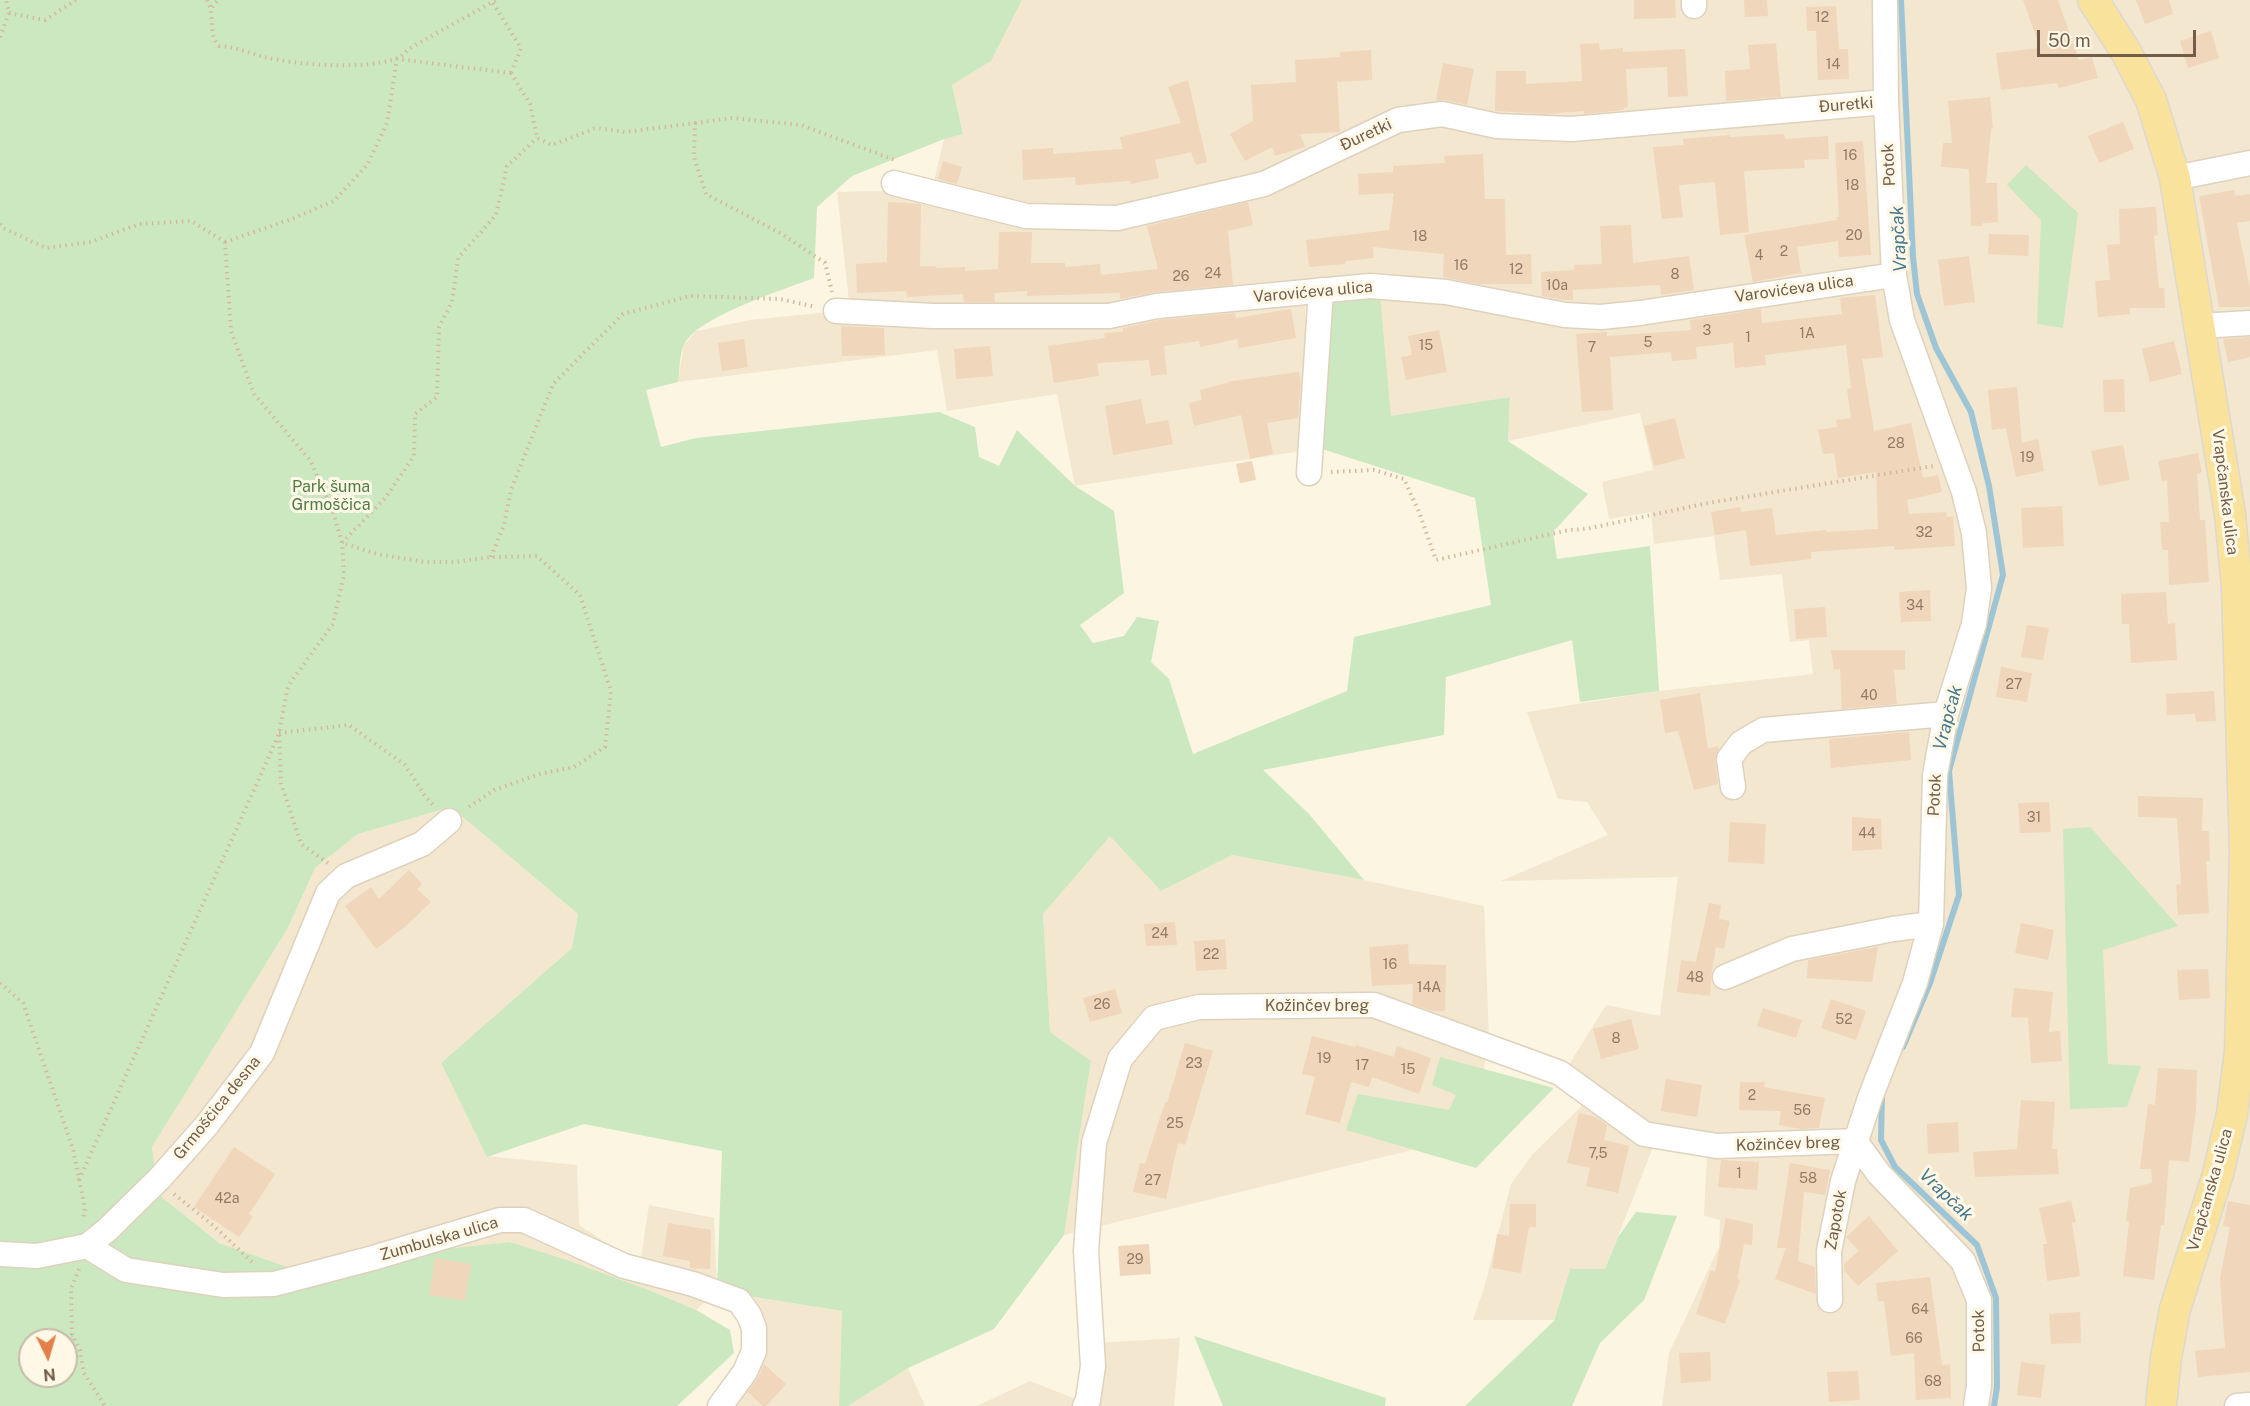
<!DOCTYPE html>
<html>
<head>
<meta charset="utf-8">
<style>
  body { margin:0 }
  #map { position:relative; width:2250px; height:1406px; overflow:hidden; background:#fbf5e1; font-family:"Public Sans",sans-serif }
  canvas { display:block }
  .north { position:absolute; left:18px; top:1328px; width:60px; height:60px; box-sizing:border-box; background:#fff8e7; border:2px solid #c7baa8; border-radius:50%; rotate:175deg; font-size:16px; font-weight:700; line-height:24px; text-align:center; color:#725d49 }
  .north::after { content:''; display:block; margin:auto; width:21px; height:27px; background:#e37f49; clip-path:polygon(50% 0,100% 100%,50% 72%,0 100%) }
  .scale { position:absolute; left:2037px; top:30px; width:159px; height:27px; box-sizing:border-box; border:3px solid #725d49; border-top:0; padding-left:8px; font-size:18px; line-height:21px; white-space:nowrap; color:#725d49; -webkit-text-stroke:4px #fff8e7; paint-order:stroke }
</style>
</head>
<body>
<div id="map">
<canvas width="2250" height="1406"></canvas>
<div class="north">N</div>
<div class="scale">50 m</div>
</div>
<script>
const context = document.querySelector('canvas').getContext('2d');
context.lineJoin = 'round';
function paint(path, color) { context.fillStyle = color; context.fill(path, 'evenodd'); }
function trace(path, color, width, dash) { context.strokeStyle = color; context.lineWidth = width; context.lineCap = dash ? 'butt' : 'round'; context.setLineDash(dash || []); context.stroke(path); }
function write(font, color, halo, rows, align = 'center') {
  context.font = font + ' "Public Sans",sans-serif'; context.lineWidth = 6; context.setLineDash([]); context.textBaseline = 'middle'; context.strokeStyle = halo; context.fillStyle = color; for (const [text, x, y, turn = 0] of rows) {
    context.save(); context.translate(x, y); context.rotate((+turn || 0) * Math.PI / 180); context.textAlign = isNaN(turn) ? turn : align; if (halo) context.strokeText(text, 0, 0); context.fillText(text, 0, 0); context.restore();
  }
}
paint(new Path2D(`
  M1022 0H2250V1406H1662L1669 1353 1719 1247 1720 1220 1704 1216 1708 1136 1661 1127 1605 1269H1570L1554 1320H1473L1484 1288 1511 1184 1532 1155 1596 1092 1567 1068 1606 1005 1660 1016 1678 877 1501 881 1608 835 1587 802 1558 799 1527 712 1659 691 1813 674 1809 640 1790 642 1782 574 1720 580 1714 536 1654 544 1651 512 1609 519 1602 482 1653 470 1640 413 1508 441 1510 397 1391 417 1380 293 1305 284 1307 450 1075 486 1057 394 947 411 937 350 678 382 684 345 696 331 750 320 850 310 837 192 884 191 930 199 944 139 963 133 952 85 991 61Z
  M451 807 578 914 572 948 441 1063 487 1156 577 1165 579 1225 640 1265 649 1205 714 1218 717 1291 696 1310 649 1290 564 1259 510 1242 302 1272 219 1243 158 1194 152 1147 288 928 315 868 358 834Z
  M1110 835 1161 891 1232 855 1364 880 1484 906 1489 1038 1473 1135 1064 1235 1091 1062 1050 1032 1043 914Z
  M743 1295 842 1311 839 1406H725L761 1346Z
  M1180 1338 1174 1406H1098L1097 1343Z
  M908 1368 925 1406H848Z
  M1030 1381 1093 1406H977Z`), '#f3e7d0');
paint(new Path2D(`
  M0 0H1022L991 61 952 85 963 134 944 139 852 176 817 207 814 278C785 289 696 317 684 345 679 355 680 371 678 382L646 390 661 447 696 438 939 412 975 427 979 457 999 466 1017 430 1075 486 1114 511 1124 593 1080 625 1093 643 1124 636 1137 617 1159 621 1151 662 1169 679 1193 754 1347 691 1354 637 1491 605 1475 498 1319 448 1325 303 1333 299 1380 293 1391 416 1510 397 1508 441 1588 494 1553 532 1557 559 1650 546 1659 691 1580 702 1572 640 1446 677 1444 735 1263 770 1309 814 1364 880 1232 855 1161 891 1110 836 1043 914 1050 1032 1091 1061 1064 1235 994 1329 908 1368 848 1406H839L842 1311 717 1291 722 1151 584 1124 487 1157 441 1063 572 948 578 914 451 807 358 834 315 868 288 928 152 1147 158 1194 219 1243 302 1272 437 1250 510 1242 564 1259 649 1290 696 1310 730 1330 734 1353 677 1406H0ZM30 1340H66V1376H30Z
  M2026 165 2078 213 2063 328 2037 324 2041 220 2007 185Z
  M2090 827 2178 926 2103 950 2108 1064 2141 1066 2127 1107 2070 1109 2063 829Z
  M1440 1057 1554 1088 1476 1168 1346 1130 1358 1094 1449 1110 1456 1095 1432 1085Z
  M1636 1212 1677 1216 1644 1300 1600 1343 1572 1406H1465L1554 1321 1570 1269H1605L1618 1237Z
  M1194 1336 1386 1398 1385 1406H1223Z`), '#cbe8c0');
trace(new Path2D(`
  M1901 0 1913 257 1917 294 1936 348 1971 412 1989 486 2003 575 1949 771 1959 895 1930 983 1903 1047
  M1882 1095 1881 1140 1895 1167 1977 1245 1996 1298 1997 1387 1994 1406`), '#9dc5d5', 6);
paint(new Path2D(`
  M1634 0H1675L1676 18 1634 19Z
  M1744 0H1767L1768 16 1745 17Z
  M2023 0H2058L2079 60 2092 57 2098 78 2059 88 2057 83 2001 90 1996 53 2040 48Z
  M2136 0H2169L2173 14 2145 24Z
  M1836 6 1839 49H1848L1849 79 1818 80 1816 31H1807L1806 7Z
  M2211 31 2219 58 2188 68 2180 41Z
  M1599 43 1600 50 1623 48V52L1685 49 1688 96 1668 97 1667 67 1626 69 1628 107 1624 108V110L1584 114V111L1546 114 1495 111 1496 71H1526V84L1582 81 1580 44Z
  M1776 43 1781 97 1726 101 1725 71 1750 69 1748 45Z
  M1371 50 1372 80 1337 82 1340 132 1300 134 1305 147 1275 156 1272 147 1245 161 1230 134 1253 121 1251 85 1296 82 1295 60 1340 57V52Z
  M1443 63 1474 69 1467 105 1445 100H1436Z
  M1188 80 1207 162 1196 165 1191 152 1155 160 1159 178 1131 184 1130 181 1076 185 1075 177 1023 180 1022 150 1053 148V154L1123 149 1120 137 1181 123 1168 87Z
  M1990 97 1993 128 1991 129 1986 183H1997L1998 222 1983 223 1982 226H1971L1969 169 1941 167 1943 143H1952L1948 101Z
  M2123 122 2134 149 2099 163 2088 136Z
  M1784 134 1785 139 1828 136 1829 159 1804 160 1805 168 1744 171 1749 232 1720 235 1715 182 1679 185 1683 217 1662 219 1653 147 1684 145 1683 139 1730 135V137Z
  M1863 141 1871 255 1839 257 1838 241 1797 247 1801 273 1753 282 1744 235 1837 220 1836 217H1839L1835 143Z
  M1483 154 1485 199H1505L1506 255 1531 254 1532 284H1478L1443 277 1444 254 1373 247 1374 258 1345 261V264L1309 267 1306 240 1389 230 1394 193 1359 195 1358 174 1393 172V166L1445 163 1444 156Z
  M943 161 962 167 957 184 938 179Z
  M2234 190 2235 196 2250 194V221L2237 223 2250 288V307H2219L2199 196Z
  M888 202 921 204 920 266H936V268L965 267V271L998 269 999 232H1032L1031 263H1065V267L1100 264 1101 275 1158 269 1147 226 1248 202 1253 225 1228 231 1233 285 1156 292 1120 299V293L1027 296V291L994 293 995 302H964L963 294 907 297 906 291 857 293 856 264 887 262Z
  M2156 207 2158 235 2154 236 2159 288H2164L2165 308H2130V314L2098 317 2095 281 2110 280 2107 245 2120 244 2119 209Z
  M1631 225 1633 263 1689 256 1694 290 1661 295 1660 285 1573 290V300H1564L1542 296 1541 272 1574 270V265L1602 264 1600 226Z
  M1989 234 2029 235 2028 256 1988 254Z
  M1969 256 1975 302 1944 306 1938 260Z
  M1875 295 1883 357 1862 359 1874 431 1911 423 1923 478 1938 475 1942 492 1907 500 1909 514 1946 512 1947 517 1953 516 1955 546 1894 550V546L1811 552V559L1750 566 1746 530 1715 535 1711 512 1740 507 1741 512 1772 508 1776 535 1826 530V532L1878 529 1876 472 1838 478 1834 453 1823 454 1818 430 1837 427 1836 420 1851 418 1847 389 1851 388 1846 345 1765 355 1766 365 1735 368 1733 343 1696 347 1697 359 1672 361 1671 352 1610 357 1613 410 1582 412 1576 334 1607 332V336L1691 330 1690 320 1761 309 1762 323 1842 314 1840 298Z
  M1291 309 1296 338 1239 348 1237 339 1200 347 1199 341 1164 346 1167 374 1151 376 1149 360 1097 363 1099 376 1054 383 1048 346 1105 338 1104 333 1123 332V328L1159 320 1235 313 1236 318Z
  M841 326 884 328 885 355 842 356Z
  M1439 330 1447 372 1406 380 1401 357 1412 355 1408 336Z
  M2250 337V357L2228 362 2223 339Z
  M744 339 748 367 722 371 718 343Z
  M2174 341 2182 374 2150 382 2142 349Z
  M990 346 993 376 956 379 954 349Z
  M1299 372 1301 382 1298 418 1267 423 1273 454 1250 459 1241 415 1194 426 1189 403 1202 400 1200 390 1233 381Z
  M2124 379 2125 412H2104L2103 380Z
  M2017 387 2022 443 2038 439 2044 471 2016 477 2006 428 1992 430 1988 390Z
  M1141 399 1146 424 1168 420 1173 444 1113 455 1105 406Z
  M1675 418 1685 458 1654 466 1644 426Z
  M2123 445 2130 480 2099 486 2091 451Z
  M2198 453 2202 472 2197 474 2200 520H2205L2209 582 2169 585 2168 550H2162L2160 522H2169L2167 480 2162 481 2158 461Z
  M1252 461 1256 480 1240 483 1236 464Z
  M2062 506 2064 546 2023 548 2021 508Z
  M1930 590 1931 621 1901 622 1899 592Z
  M2166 592 2168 624 2175 623 2177 660 2131 663 2129 624H2122L2121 594Z
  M1825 607 1827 637 1796 639 1794 609Z
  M2027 625 2049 628 2043 660 2021 657Z
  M1831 650H1905V670H1894L1897 704 1842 709 1840 669 1834 670Z
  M2001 667 2032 673 2027 702 1996 697Z
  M2214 691 2216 721 2196 722 2195 714 2167 715 2166 694Z
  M1700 693 1708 749 1718 746 1719 749 1715 761 1718 784 1694 790 1678 731 1665 733 1660 700Z
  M1909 732 1911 760 1831 768 1829 739Z
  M2138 796 2203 798 2202 831H2209L2210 861H2206L2209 913 2178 915 2176 885 2181 884 2177 818 2138 817Z
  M2049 802 2051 832 2020 833 2018 803Z
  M1852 817 1881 819 1882 849 1852 851Z
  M1730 822 1766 824 1764 864 1728 862Z
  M409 870 422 884 417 889 431 902 407 925 376 949 345 906 371 887 379 899Z
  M1709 903 1721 905 1719 919 1730 921 1724 949 1716 947 1711 976 1710 996 1677 992 1681 960 1696 962Z
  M1175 922 1177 945 1146 946 1144 924Z
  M2021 923 2054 930 2048 960 2015 953Z
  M1225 939 1227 969 1196 971 1194 941Z
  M1408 944 1409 964 1446 965 1445 1011H1432L1412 1004 1413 984 1372 986 1369 947Z
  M1878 947 1872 982 1807 978 1808 960Z
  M2208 969 2210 998 2179 1000 2177 970Z
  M2014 988 2053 992 2049 1032 2060 1031 2062 1061 2031 1063 2028 1018 2011 1017Z
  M1115 989 1122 1013 1090 1022 1083 998Z
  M1831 999 1866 1011 1856 1040 1821 1028Z
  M1763 1008 1802 1020 1796 1038 1757 1026Z
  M1631 1019 1639 1049 1601 1059 1593 1029Z
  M1312 1036 1355 1047 1356 1045 1394 1057 1397 1046 1431 1058 1419 1094 1372 1077 1369 1087 1351 1082 1340 1123 1305 1114 1315 1077 1302 1074Z
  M1185 1043 1213 1051 1185 1145 1178 1143 1166 1199 1133 1192 1140 1163 1145 1164 1165 1102 1167 1103Z
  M2158 1068 2197 1070 2196 1110 2189 1162 2169 1160 2164 1225H2161L2154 1280 2123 1276 2129 1222 2126 1221 2130 1188 2152 1183 2151 1169H2140L2148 1104 2155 1105Z
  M1666 1079 1702 1085 1697 1117 1661 1111Z
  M1740 1082H1765L1764 1087 1825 1098 1819 1128 1801 1129 1779 1125 1781 1111 1739 1110Z
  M2021 1100 2055 1102 2052 1149H2057L2059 1174 1975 1177 1973 1152 2017 1149Z
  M1579 1113 1596 1117 1607 1125 1604 1140 1629 1146 1618 1193 1586 1186 1590 1168 1567 1163Z
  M1958 1122 1959 1152 1928 1154 1927 1124Z
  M234 1147 275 1174 249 1214 253 1217 239 1237 194 1207Z
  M1721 1160 1759 1162 1757 1190 1718 1187Z
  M1790 1163 1830 1170 1825 1195 1804 1192 1798 1261 1815 1267 1816 1294 1775 1279 1786 1248H1777Z
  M2071 1201 2076 1222 2072 1223 2080 1276 2047 1281 2043 1244H2047L2039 1208Z
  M2228 1201 2250 1205V1372L2198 1377 2195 1351 2225 1348 2220 1279 2230 1227 2223 1226Z
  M1510 1204H1536V1227H1529L1521 1273 1492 1268 1497 1234 1509 1236Z
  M1869 1216 1898 1251 1858 1286 1844 1270V1264L1859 1251 1846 1237Z
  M1726 1218 1753 1224 1752 1245 1744 1244 1737 1279 1740 1280 1725 1324 1696 1314 1711 1270 1715 1272Z
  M668 1223 711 1230 710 1269 690 1268V1261L663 1256Z
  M1149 1244 1151 1274 1120 1276 1118 1246Z
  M435 1258 471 1264 465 1301 429 1295Z
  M1930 1277 1942 1365 1950 1364 1951 1398 1916 1400 1914 1353 1891 1356 1884 1301H1878L1876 1283Z
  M2080 1312 2081 1343 2051 1344 2049 1314Z
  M1710 1352 1711 1381 1681 1383 1679 1353Z
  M2021 1362 2045 1365 2041 1398 2017 1395Z
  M764 1364 786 1384 766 1406H763L748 1392 758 1378Z
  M1858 1371 1860 1400 1829 1402 1827 1372Z`), '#f0d6ba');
const minor = new Path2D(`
  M1694 6V0
  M2175 178 2250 163
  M894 183 1026 216 1117 218 1264 184 1398 120 1442 114 1497 126 1572 129 1886 102
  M836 311 933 316H1109L1157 306 1370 286 1446 292 1565 315 1601 317 1640 313 1894 275
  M2200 326 2250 323
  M1309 473 1321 290
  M1733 787 1729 759 1741 743 1763 730 1946 714
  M1725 977 1792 949 1893 929 1931 924
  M1855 1141 1879 1174 1963 1261 1979 1300V1386L1976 1406
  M87 1246 126 1270 223 1285 274 1284 373 1258 500 1220H524L624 1266 693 1284 739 1301 749 1315 754 1328V1351L745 1372 720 1406
  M0 1254 37 1256 87 1246 107 1230 160 1178 206 1126 262 1053 328 893 346 876 422 844 449 821
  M1830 1300 1829 1251 1843 1181 1870 1098 1915 983 1931 924 1935 775 1946 714 1974 624 1979 588 1974 533 1964 492 1902 320 1894 275 1886 102 1885 0
  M1085 1406 1088 1400 1093 1366 1086 1251 1094 1143 1120 1059 1154 1018 1199 1007 1374 1005 1560 1073 1644 1134 1717 1146 1855 1141
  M2237 1406 2250 1405`);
const major = new Path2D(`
  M2093 0 2126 52 2151 100 2175 178 2230 514 2237 588 2245 850 2240 1051 2232 1114 2218 1174 2175 1309 2166 1358 2161 1406`);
trace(minor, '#dfd2bd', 27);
trace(major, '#ddd8d3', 33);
trace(new Path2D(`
  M207 0C216 15 207 33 219 46 235 47 249 53 264 57 299 65 361 70 395 59 401 58 405 52 410 48L496 0
  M493 3 521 48 511 73
  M212 7 218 0
  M9 13 45 20 76 0
  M0 37 9 13 6 0
  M511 73 530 104 537 138 552 145 596 128 625 132 695 123 694 157 706 194 782 234 825 263 832 292
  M695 123 732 118 801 125 895 160
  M0 224 3 228 46 248 91 242 139 224 191 221 225 242
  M225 242 231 331 254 394 310 460 333 511 342 543 377 554 425 562H456L491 557 537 556 580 595 611 691 605 747 574 767 540 774 494 790 466 809
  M225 242 289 220 334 201 367 165 387 123 397 59 511 73
  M1331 472 1374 470 1404 479 1419 512 1436 560 1569 530 1586 529 1708 503 1933 466
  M491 557 504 525 511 490 553 384 623 314 690 296 780 299 816 307
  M279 733 349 725 405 765 425 796 435 807
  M328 863 301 844 281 783 279 733 288 686 333 624 344 574 342 543 386 497 414 456 415 414 437 397 439 327 452 302 458 258 496 215 507 166 537 138
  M0 983 23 1003 73 1149 85 1208 83 1221
  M79 1180 279 734
  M174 1194 215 1227 252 1262
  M79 1269 71 1289 72 1335 80 1351 84 1373 105 1406
  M60 1340 72 1335`), '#d4ba9d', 4, [1.5, 4.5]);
trace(minor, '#fff', 24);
trace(major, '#f9e29b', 30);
write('14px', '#927b65', null, [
  ["12",1822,18],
  ["14",1833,65],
  ["16",1850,156],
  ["18",1852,186],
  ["20",1854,236],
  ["18",1420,237],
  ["2",1784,252],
  ["4",1759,256],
  ["16",1461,266],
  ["12",1516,270],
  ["24",1213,274],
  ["8",1675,275],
  ["26",1181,277],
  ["10a",1557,286],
  ["3",1707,331],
  ["1A",1807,334],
  ["1",1748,338],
  ["5",1648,343],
  ["15",1426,346],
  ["7",1592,348],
  ["28",1896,444],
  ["19",2027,458],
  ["32",1924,533],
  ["34",1915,606],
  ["27",2014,685],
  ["40",1869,696],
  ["31",2034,818],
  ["44",1867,834],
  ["24",1160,934],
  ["22",1211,955],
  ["16",1390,965],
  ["48",1695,978],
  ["14A",1429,988],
  ["26",1102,1005],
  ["52",1844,1020],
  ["8",1616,1039],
  ["19",1324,1059],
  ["23",1194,1064],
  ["17",1362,1066],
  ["15",1408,1070],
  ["2",1752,1096],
  ["56",1802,1111],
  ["25",1175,1124],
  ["7,5",1598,1154],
  ["1",1739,1174],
  ["58",1808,1179],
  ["27",1153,1181],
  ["42a",227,1199],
  ["29",1135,1260],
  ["64",1920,1310],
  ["66",1914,1339],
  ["68",1933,1382]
]);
write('16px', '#725d49', '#fff8e7', [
  ["Đuretki",1846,105,-5],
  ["Đuretki",1366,135,-25],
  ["Potok",1889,165,-93],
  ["Varovićeva ulica",1794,289,-8],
  ["Varovićeva ulica",1313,292,-5],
  ["Vrapčanska ulica",2225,492,83],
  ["Potok",1935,795,-87],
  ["Kožinčev breg",1317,1006],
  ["Grmoščica desna",217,1108,-51],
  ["Kožinčev breg",1788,1144,-2],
  ["Vrapčanska ulica",2210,1190,-74],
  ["Zapotok",1836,1220,-80],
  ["Zumbulska ulica",439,1239,-16],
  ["Potok",1979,1331,-91]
]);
write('16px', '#4e7d44', '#fff8e7', [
  ["Park šuma",331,487],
  ["Grmoščica",331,505]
]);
write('italic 18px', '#46778b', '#fff8e7', [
  ["Vrapčak",1899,239,-93],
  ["Vrapčak",1948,718,-75],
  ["Vrapčak",1946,1195,44]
]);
</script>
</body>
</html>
